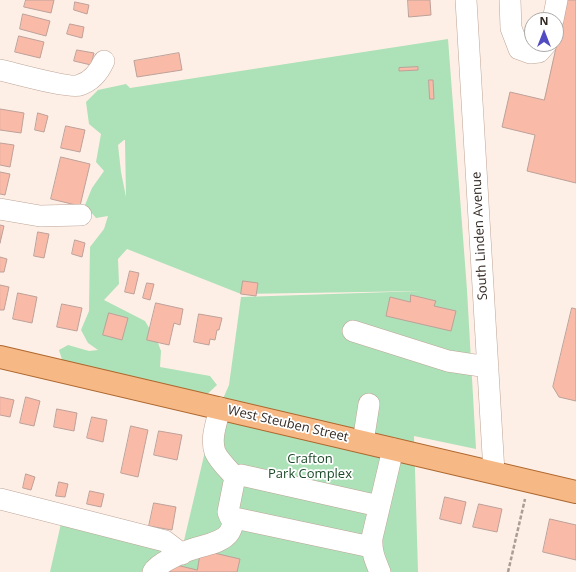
<!DOCTYPE html>
<html>
<head>
<meta charset="utf-8">
<style>
  body { margin:0 }
  #map { position:relative; width:576px; height:572px; overflow:hidden; background:#feefe6; font-family:"Open Sans",sans-serif }
  canvas { display:block }
  .north { position:absolute; left:524px; top:12px; width:40px; height:40px; box-sizing:border-box; background:#fff; border:1px solid #ada9a7; border-radius:50%; rotate:0deg; font-size:11px; font-weight:700; line-height:16px; text-align:center; color:#322923 }
  .north::after { content:''; display:block; margin:auto; width:14px; height:18px; background:#524cc3; clip-path:polygon(50% 0,100% 100%,50% 72%,0 100%) }
</style>
</head>
<body>
<div id="map">
<canvas width="576" height="572"></canvas>
<div class="north">N</div>
</div>
<script>
const context = document.querySelector('canvas').getContext('2d');
context.lineJoin = 'round';
function paint(path, color) { context.fillStyle = color; context.fill(path, 'evenodd'); }
function trace(path, color, width, dash) { context.strokeStyle = color; context.lineWidth = width; context.lineCap = dash ? 'butt' : 'round'; context.setLineDash(dash || []); context.stroke(path); }
function write(font, color, halo, rows, align = 'center') {
  context.font = font + ' "Open Sans",sans-serif'; context.lineWidth = 3.5; context.setLineDash([]); context.textBaseline = 'middle'; context.strokeStyle = halo; context.fillStyle = color; for (const [text, x, y, turn = 0] of rows) {
    context.save(); context.translate(x, y); context.rotate((+turn || 0) * Math.PI / 180); context.textAlign = isNaN(turn) ? turn : align; if (halo) context.strokeText(text, 0, 0); context.fillText(text, 0, 0); context.restore();
  }
}
paint(new Path2D(`
  M448 39 467 290 476 449 414 436 418 572H50L62 519 182 549 211 426 229 385 241 297 422 291 241 294 127 249 118 259 119 284 104 300 145 321 158 343 161 351 160 367 210 376 217 385 201 400 64 366 59 350 68 345 89 351 98 350 88 343 81 330 89 311 90 247 104 229 108 216 96 218 85 205 92 188 104 171 96 162 101 134 89 124 86 102 98 90 126 84 130 88ZM124 140H125L126 197 121 172 118 145Z`), '#ade1b7');
const building = new Path2D(`
  M26 0H54L51 13 24 7Z
  M408 0H430L431 15 409 17Z
  M567 0H576V183L527 171 535 135 502 127 510 92 544 100Z
  M75 2 89 5 87 14 74 10Z
  M23 14 50 21 46 36 20 29Z
  M70 24 84 27 82 38 67 34Z
  M19 36 44 42 40 58 15 52Z
  M77 50 94 53 91 65 74 61Z
  M179 53 182 70 137 77 134 61Z
  M418 67V70L399 71V68Z
  M429 80H433L434 99H430Z
  M0 109 24 113 21 133 0 130Z
  M38 113 48 116 44 132 35 130Z
  M66 126 85 130 80 152 61 148Z
  M0 143 14 145 10 167 0 165Z
  M61 157 90 164 80 206 51 199Z
  M0 172 10 174 5 195 0 194Z
  M0 225 4 226 0 243Z
  M38 232 49 234 44 258 34 256Z
  M75 240 85 243 82 257 72 254Z
  M0 257 7 259 4 272H0Z
  M130 271 139 273 134 294 125 292Z
  M243 281 258 283 256 296 241 294Z
  M147 283 154 284 150 300 143 298Z
  M0 285 9 287 4 310H0Z
  M18 293 37 297 32 323 13 319Z
  M411 295 436 301 434 306 456 311 451 331 386 316 390 297 410 302Z
  M156 303 183 309 180 325 174 323 169 345 147 340Z
  M62 304 82 308 77 331 57 327Z
  M572 308 576 309V401L559 397 553 387Z
  M109 313 128 318 122 340 103 335Z
  M199 314 222 318 219 330H217L215 340 210 339 209 345 194 342Z
  M0 397 14 400 10 417 0 415Z
  M26 397 40 401 34 426 20 423Z
  M57 409 77 413 74 431 54 427Z
  M92 417 107 420 103 442 87 438Z
  M131 426 148 430 138 477 121 473Z
  M159 431 182 435 177 460 154 455Z
  M26 474 35 477 31 490 23 488Z
  M59 482 68 484 65 497 56 496Z
  M90 491 104 494 101 507 87 504Z
  M445 497 466 502 461 524 440 519Z
  M154 503 176 507 172 530 149 526Z
  M479 504 502 509 497 532 473 527Z
  M550 519 576 525V560L543 552Z
  M201 550 240 559 237 572H170L172 564 197 570Z`);
paint(building, '#fabaa8');
trace(building, '#bda199', 1);
const minor = new Path2D(`
  M466 0 494 472
  M510 0 511 28 519 49 530 53 539 52 546 44
  M553 20 557 0
  M0 70C14 73 70 89 80 85 92 81 99 72 104 61
  M0 209 40 216 81 215
  M353 331 448 361 488 367
  M220 408C217 422 210 438 215 452 219 461 229 470 235 477
  M363 442 369 404
  M0 499 165 541 182 554
  M371 547 230 517 228 512 235 477 241 475 379 506
  M153 572C158 563 183 552 193 549 204 545 222 543 229 533 232 529 233 523 235 518
  M380 572C375 560 371 551 372 538L393 449`);
const major = new Path2D(`
  M0 357 576 492`);
trace(minor, '#bda597', 22);
trace(major, '#ae672e', 24);
trace(new Path2D(`
  M508 572 525 499`), '#aa9d95', 2.5, [4, 2]);
trace(minor, '#fff', 21);
trace(major, '#f6b885', 22);
write('13px', '#322923', '#fff', [
  ["South Linden Avenue",480,236,-93],
  ["West Steuben Street",288,424,13]
]);
write('13px', '#1b4a28', '#fff', [
  ["Crafton",310,459],
  ["Park Complex",310,474]
]);
</script>
</body>
</html>
